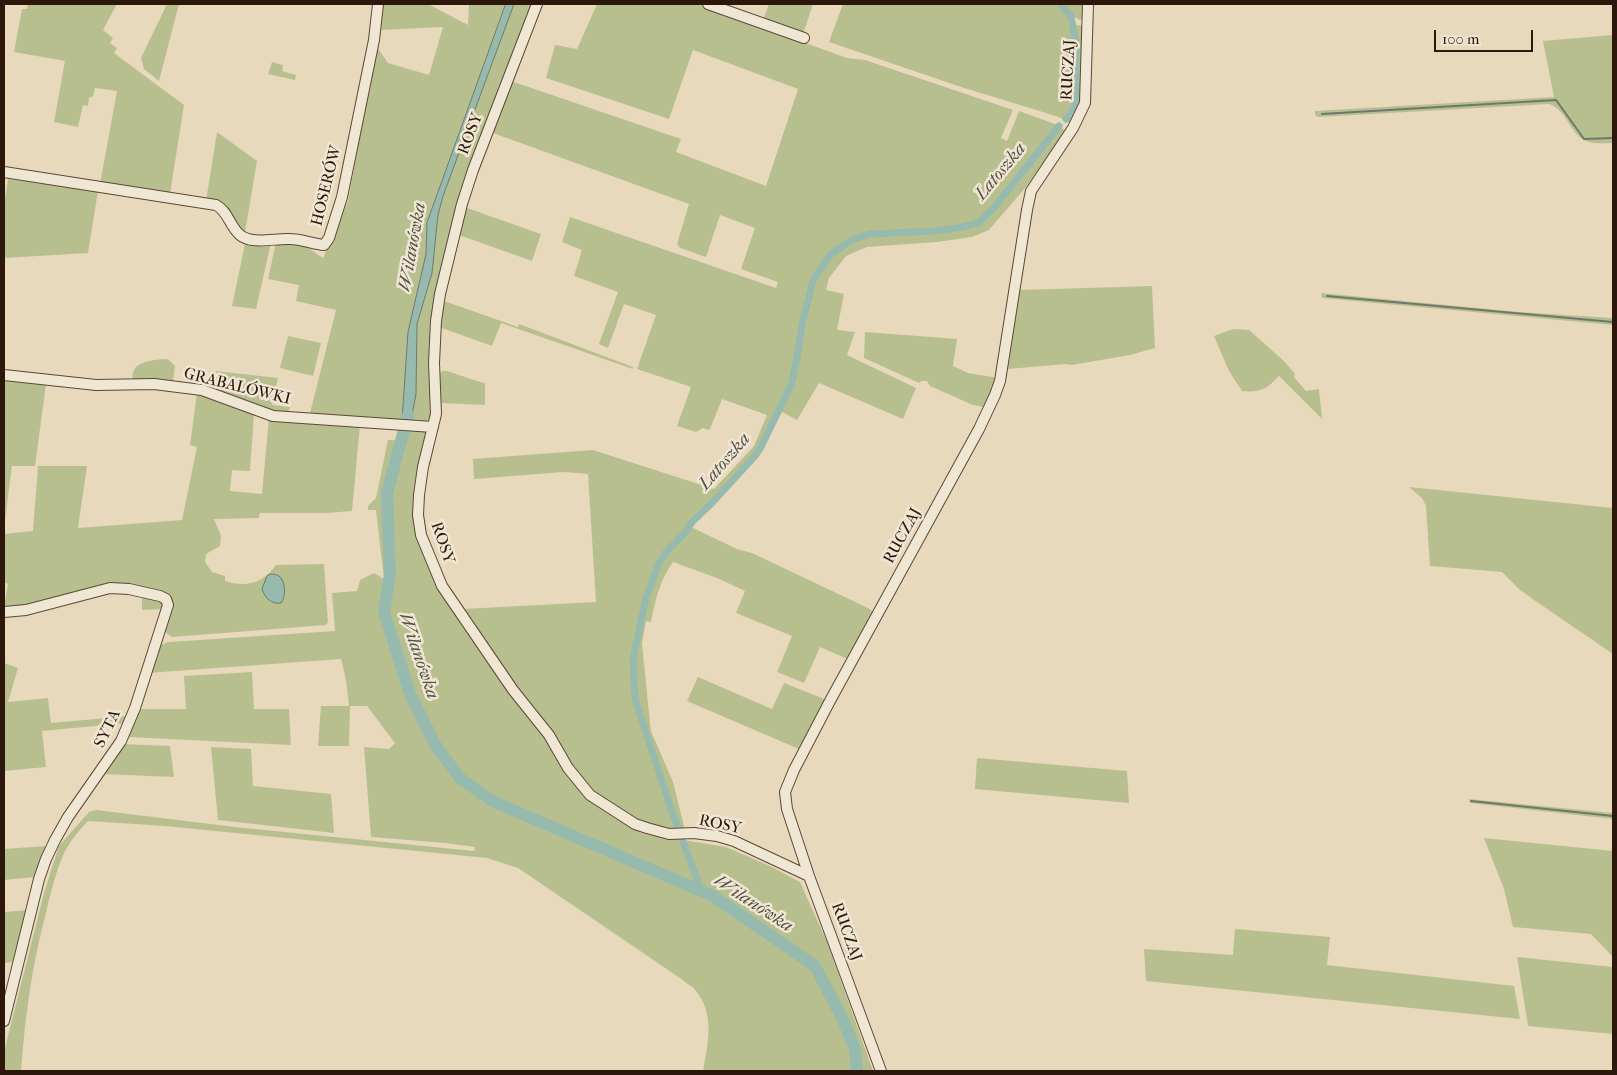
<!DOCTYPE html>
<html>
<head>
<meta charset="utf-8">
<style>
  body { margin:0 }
  #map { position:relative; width:1617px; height:1075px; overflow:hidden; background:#e8d9bd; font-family:"IM FELL French Canon",serif }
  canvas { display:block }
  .frame { position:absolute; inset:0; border:5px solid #2d160a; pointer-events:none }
  .scale { position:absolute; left:1434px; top:30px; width:99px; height:22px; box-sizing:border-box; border:2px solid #2d160a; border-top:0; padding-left:6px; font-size:15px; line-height:18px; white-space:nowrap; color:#2d160a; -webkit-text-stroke:4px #f0e6d4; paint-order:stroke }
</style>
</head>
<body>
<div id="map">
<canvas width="1617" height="1075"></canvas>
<div class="frame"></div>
<div class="scale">100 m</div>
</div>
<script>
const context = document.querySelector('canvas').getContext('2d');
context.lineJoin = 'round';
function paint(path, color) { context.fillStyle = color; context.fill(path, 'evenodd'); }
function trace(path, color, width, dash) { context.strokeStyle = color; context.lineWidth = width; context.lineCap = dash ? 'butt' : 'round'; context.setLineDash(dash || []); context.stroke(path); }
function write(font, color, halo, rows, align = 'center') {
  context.font = font + ' "IM FELL French Canon",serif'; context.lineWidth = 5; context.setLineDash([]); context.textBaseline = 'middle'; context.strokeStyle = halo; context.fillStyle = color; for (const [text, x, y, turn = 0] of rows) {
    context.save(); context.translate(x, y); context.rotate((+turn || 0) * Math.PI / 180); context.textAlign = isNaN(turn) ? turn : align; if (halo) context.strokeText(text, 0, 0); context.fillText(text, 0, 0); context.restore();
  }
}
paint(new Path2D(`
  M28 4H117L103 30 113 38 110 43 117 48 114 53 184 105 170 194 100 184 117 91 95 88 93 96 89 98 88 106 83 105 78 127 54 122 65 61 14 52 22 9H27Z
  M167 4H179L159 81 144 69 141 58Z
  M381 4H428L468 25 469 4H506L427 223 426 254 408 332 402 420 310 413 336 310 296 301 299 285 268 279 276 242 301 243 323 258 334 234 348 201 376 49 379 50 388 63 429 75 443 27 380 30Z
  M514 4H534L508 69 438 295 430 418 424 422 411 421 416 394 417 324 432 273 438 215 443 196Z
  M597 4H697L847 58 865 60 1013 110 1001 138 1007 141 1019 111 1055 124 1066 131 1025 188 989 230 972 237 937 242 867 247 846 256 829 278 826 290 844 294 837 330 855 332 847 355 916 388 903 419 819 383 797 420 782 412 770 431 760 453 691 527 737 549 752 553 870 609 874 614 850 660 820 647 804 683 777 672 792 636 736 613 745 591 717 578 673 562C660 580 655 601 651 622L646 621 642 644 650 723 651 731 673 782 685 830 652 826 634 819 592 792 517 689 463 609 596 602 588 474 564 472 474 479 473 459 593 450 714 489 754 446 767 415 722 399 710 429 708 430 703 428 696 432 677 426 691 387 637 369 656 315 624 304 608 348 599 344 618 292 574 276 582 250 562 242 570 217 776 288 778 282 741 269 755 228 720 215 706 257 680 248 677 244 689 204 493 133 511 81 681 139 676 152 766 186 798 89 693 50 669 119 546 78 555 45 577 49Z
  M769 4H813L804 31 800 33 763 20Z
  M843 4H1084V18L1080 20 1075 17 1068 19 1071 29 1075 28 1076 25 1084 26 1083 91 1079 109 1071 124 1059 117 961 87 829 42Z
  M1613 35V143C1606 143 1596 144 1589 142 1570 137 1568 110 1549 104L1318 117 1315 115V111L1554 97 1543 41Z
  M272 62 283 65 282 71 296 75 295 80 268 74Z
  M217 132 257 161 245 232 240 231 206 201Z
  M8 179 98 191 88 253 4 258V207Z
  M467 208 541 234 532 261 459 235Z
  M271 243 256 309 232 306 245 244Z
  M1152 286 1155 348 1130 355 1072 365 1066 364 1008 369 1019 290Z
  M1321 293 1519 312 1613 318V325L1322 298Z
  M444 301 518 327 519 324 633 367V369L501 323 492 346 439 327Z
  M1233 329 1249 330 1285 362 1295 374 1294 377 1306 391 1319 389 1322 419 1279 376C1267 389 1260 393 1242 391L1229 371 1214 336Z
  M865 332 957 339 953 366 968 373 998 378 989 402 984 407 973 405 930 386 927 381H921L919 383 864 358Z
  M288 336 321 343 313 376 280 368Z
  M168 359 175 366 173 382H133C129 360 153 360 168 359Z
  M216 371 278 378 272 405 290 407 288 413 270 411 206 386Z
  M442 371H447L480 382 485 383V405L441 403 439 375Z
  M4 380 46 384 35 466H12L4 528Z
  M197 393 232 405 238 410 241 408 254 413 250 471 232 470 230 491 262 494 269 417 360 425 352 511 326 513H260L259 518 214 519 221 536 220 546 206 554 205 562 212 572 225 576V581C247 588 263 583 276 565L324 564 328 622 326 625 172 637 164 631 171 604 167 594 147 589 109 583 26 607H4L8 584 4 582V534L33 531 38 466H87L78 528 182 520 197 447 190 445Z
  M399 427 425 430 428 433 415 487 414 529 440 589 546 737 572 782 592 800 641 833 726 847 770 866 800 882 827 942 873 1071H703C708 1044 715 1014 696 991 691 985 683 981 677 976L518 868 487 858 165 826 88 821C78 832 68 843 62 858 55 875 50 895 46 913 32 965 25 1017 21 1071H4V1052L44 893 59 846 89 812 96 810 235 827 474 851 475 847 445 843 371 837 364 747 389 749 395 743 367 706H350L349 746H318L321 706H349L346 680 341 659 148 673 159 645 169 642 335 631 332 593 357 591 360 580 374 573 384 579 376 510H368V506L376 498 388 440H396Z
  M1409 487 1613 508V654L1537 602 1520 590 1502 572 1430 566 1426 506 1422 498Z
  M142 595 163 602 164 609 142 610Z
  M4 663 18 668 8 702 48 698 51 723 129 716 126 723 42 731 46 767 4 771Z
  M252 672 254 709H289L291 745 129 737 127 734 137 709H186L184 676Z
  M698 677 772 709 784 683 827 700 799 749 687 701Z
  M122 744 170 746 174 777 102 774Z
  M211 747 251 749 253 786 331 794 334 833 218 820Z
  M977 758 1127 771 1129 803 975 789Z
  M1469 799 1613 813V819L1470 803Z
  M1484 838 1613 851V957L1591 934 1513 927 1504 889Z
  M46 846 36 877 4 880V849Z
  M28 910 14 962 4 963V912Z
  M1235 929 1330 937 1327 965 1514 986 1520 1019 1146 981 1144 949 1233 955Z
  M1517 957 1613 967V1034L1528 1026Z`), '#b8bf8f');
const water = new Path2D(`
  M506 4H514L443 196 438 215 432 273 417 324 416 394 411 421 402 420 408 332 426 254 427 223Z
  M271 574C274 574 278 575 279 576 286 581 286 598 281 603 272 605 265 598 262 589L267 576Z`);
paint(water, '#97baaf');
trace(water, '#6d786d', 1);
trace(new Path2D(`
  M1322 114 1556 100 1584 139 1613 138
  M1327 296 1613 322
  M1471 801 1613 816`), '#6d786d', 2);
trace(new Path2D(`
  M1060 4 1071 16 1076 44V100L1073 111 1066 119
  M701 890 670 806 635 699 633 659 646 598 658 565 666 552 685 533 692 522 712 503 755 456 761 447 791 385 797 358 802 325 813 280 830 255 852 240 869 234 934 231 957 228 978 223 993 209 1059 126`), '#97baaf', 7);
trace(new Path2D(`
  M408 415 387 493 390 574 384 612 410 694 436 746 460 778 492 801 713 896 815 966 844 1022 855 1049 857 1071`), '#97baaf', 12);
const minor = new Path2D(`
  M537 4 473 170 462 204 440 294 436 321 434 363 436 414 423 467 419 495 418 515 421 535 442 586 513 690 549 735 568 768 590 795 635 824 647 828 669 834 694 833 717 836 734 841 809 876
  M708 4 804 38
  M4 172 216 205C228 211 230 227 240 235 252 245 275 238 290 239 301 239 313 244 324 245L329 238 342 197 374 40 378 4
  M4 375 96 385 154 384 202 390 273 416 433 427
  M4 612 26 610 110 588 129 589 160 596 166 599 168 605 135 708 121 741 68 817 55 840 46 859 39 879 4 1021
  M881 1071 809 876 787 809 785 792 794 770 831 699 979 429 995 395 1000 381 1027 210 1031 191 1073 128 1085 103 1088 4`);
trace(minor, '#5c4737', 12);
trace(minor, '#f0e6d4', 10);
write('16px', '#2d160a', '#f0e6d4', [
  ["RUCZAJ",1069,70,-87],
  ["ROSY",471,134,-69],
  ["HOSERÓW",327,186,-76],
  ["GRABALÓWKI",237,387,14],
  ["RUCZAJ",903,536,-61],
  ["ROSY",442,543,71],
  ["SYTA",108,729,-64],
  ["ROSY",720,825,12],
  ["RUCZAJ",846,932,70]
]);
write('italic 18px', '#524f44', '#f0e6d4', [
  ["Latoszka",1001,172,-50],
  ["Wilanówka",413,247,-80],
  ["Latoszka",725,462,-49],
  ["Wilanówka",418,656,71],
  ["Wilanówka",753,904,33]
]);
</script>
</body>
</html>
